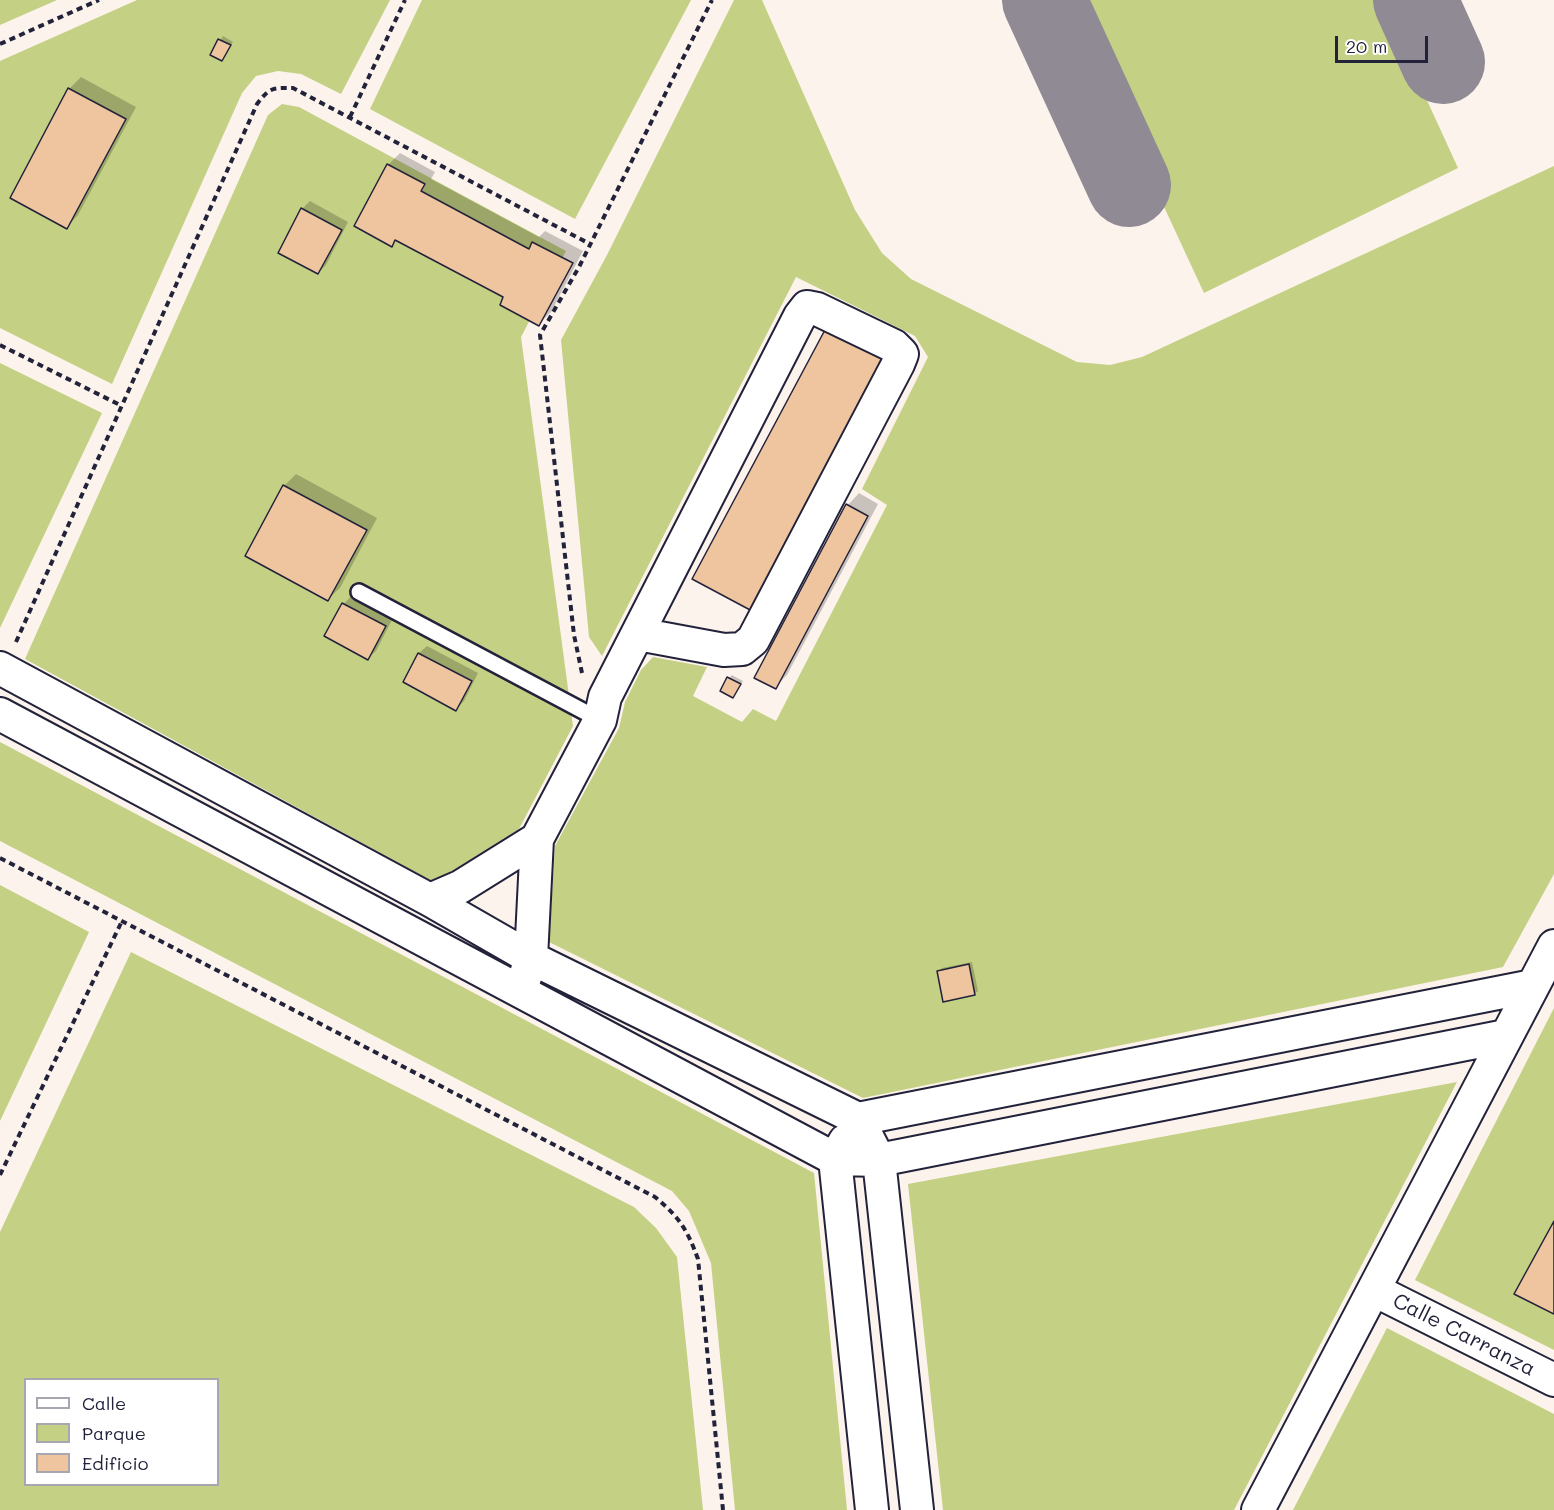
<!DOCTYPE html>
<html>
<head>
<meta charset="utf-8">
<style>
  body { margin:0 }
  #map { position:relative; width:1554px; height:1510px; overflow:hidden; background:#fcf3ec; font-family:Mali,sans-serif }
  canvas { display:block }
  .legend { position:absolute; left:24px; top:1378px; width:195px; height:108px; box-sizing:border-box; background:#fff; border:2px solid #a7a7b1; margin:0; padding:8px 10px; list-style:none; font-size:18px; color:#22223b }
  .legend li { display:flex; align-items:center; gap:12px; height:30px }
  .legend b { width:30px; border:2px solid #a7a7b1 }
  .scale { position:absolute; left:1335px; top:36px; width:93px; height:27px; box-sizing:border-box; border:3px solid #22223b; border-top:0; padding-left:8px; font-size:18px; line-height:21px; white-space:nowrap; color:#22223b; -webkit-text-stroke:4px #fff; paint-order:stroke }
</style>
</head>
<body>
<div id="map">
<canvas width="1554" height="1510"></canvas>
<ul class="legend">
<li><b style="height:8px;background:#fff"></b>Calle</li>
<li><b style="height:16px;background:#c4d084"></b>Parque</li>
<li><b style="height:16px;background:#efc59f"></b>Edificio</li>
</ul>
<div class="scale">20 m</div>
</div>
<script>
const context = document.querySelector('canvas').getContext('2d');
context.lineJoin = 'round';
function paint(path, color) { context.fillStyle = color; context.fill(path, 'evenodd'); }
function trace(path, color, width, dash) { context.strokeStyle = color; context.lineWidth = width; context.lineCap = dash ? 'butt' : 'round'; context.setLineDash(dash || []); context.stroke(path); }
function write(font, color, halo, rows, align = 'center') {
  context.font = font + ' Mali,sans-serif'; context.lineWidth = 4.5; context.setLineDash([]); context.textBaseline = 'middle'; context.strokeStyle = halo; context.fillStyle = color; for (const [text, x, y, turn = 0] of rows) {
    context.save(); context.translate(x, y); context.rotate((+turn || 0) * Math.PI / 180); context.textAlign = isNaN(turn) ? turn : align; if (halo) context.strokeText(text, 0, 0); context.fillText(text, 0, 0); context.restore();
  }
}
paint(new Path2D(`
  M0 0H57L0 25Z
  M137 0H390L341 94 301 74 278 71 256 76 242 93 112 384 0 328V61Z
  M422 0H691L575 219 370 109Z
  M734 0H762L855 210 882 253 911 279 1077 362 1110 365 1142 357 1554 166V874L1503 967 863 1098 549 942 555 846 619 728 625 702 641 670 653 657 707 667 693 696 742 722 753 709 776 721 887 505 862 489 928 357 915 336 796 277 602 656 589 637 561 340 607 255Z
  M1068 0H1381L1458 168 1204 293Z
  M282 104 299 107 566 251 521 337 573 726 519 829 434 882 25 659 268 115Z
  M0 363 102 413 0 628Z
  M0 742 814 1173 847 1510H735L711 1263 689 1211 672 1191 0 841Z
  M0 885 89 932 0 1121Z
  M131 952 634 1207 656 1228 677 1257 703 1510H0V1232ZM26 1380H218V1484H26Z
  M1554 1008V1350L1415 1280Z
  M1457 1082 1234 1510H943L908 1184Z
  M1387 1328 1554 1414V1510H1293Z`), '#c4d084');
paint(new Path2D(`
  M223 36 233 42 222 59 212 54Z
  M81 77 136 107 78 215 67 227 12 197 69 89Z
  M400 153 435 172 431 179 539 237 545 231 583 251 551 312 539 324 505 297 397 239 391 245 388 165Z
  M310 201 348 222 326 265 318 273 302 209Z
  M296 474 377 518 340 588 328 599 284 486Z
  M859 493 878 504 787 675 775 687 848 505Z
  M351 596 393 618 376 651 368 658 344 604Z
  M427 646 478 673 464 701 456 709 405 681 419 653Z
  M732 675 743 681 733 697 729 678Z
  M972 962 978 991 974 994 939 971 942 968Z`), '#0003');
trace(new Path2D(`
  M1044 0 1129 185
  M1415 0 1443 62`), '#8f8a94', 84);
const building = new Path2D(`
  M218 39 231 45 222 61 210 55Z
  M68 88 126 119 67 229 10 198Z
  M387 164 425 184 421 191 529 249 532 242 573 263 539 326 500 305 503 297 395 240 392 247 354 226Z
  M301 208 342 230 318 274 278 253Z
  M826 328 885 360 752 611 692 579Z
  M283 485 367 530 328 601 245 556Z
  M846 504 868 516 776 689 754 678Z
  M342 603 386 626 368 660 324 636Z
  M418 653 472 681 456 711 403 682Z
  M727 677 741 684 733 698 720 691Z
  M969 964 975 995 943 1002 937 971Z
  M1554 1221V1314L1514 1294Z`);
paint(building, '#efc59f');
trace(building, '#22223b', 1.5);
const service = new Path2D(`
  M359 592 600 720`);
const minor = new Path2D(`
  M0 668 430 900 531 958 858 1119 1533 986
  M0 714 835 1159 879 1160 858 1119
  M430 900 460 887 537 839
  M521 990 531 958 537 839 600 720 605 697 800 316 807 307 817 309 894 346 902 354 898 364 753 640 742 649 724 650 638 634
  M845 1141 835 1159 872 1510
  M1374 1290 1554 1380
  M917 1510 879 1160 1506 1036
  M1258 1510 1554 946`);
trace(service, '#22223b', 20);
trace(minor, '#22223b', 36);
trace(new Path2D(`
  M0 44 99 0
  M350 117 405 0
  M0 345 122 406
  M16 642 257 104C270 87 272 88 293 88L590 244
  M582 673 574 635 540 335 579 267 712 0
  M0 858 655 1197C679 1217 687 1229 698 1259L723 1510
  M0 1175 122 921`), '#22223b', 4, [6, 4.5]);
trace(service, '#fff', 15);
trace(minor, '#fff', 32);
write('21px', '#22223b', '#fff', [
  ["Calle Carranza",1464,1335,27]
]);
</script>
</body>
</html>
